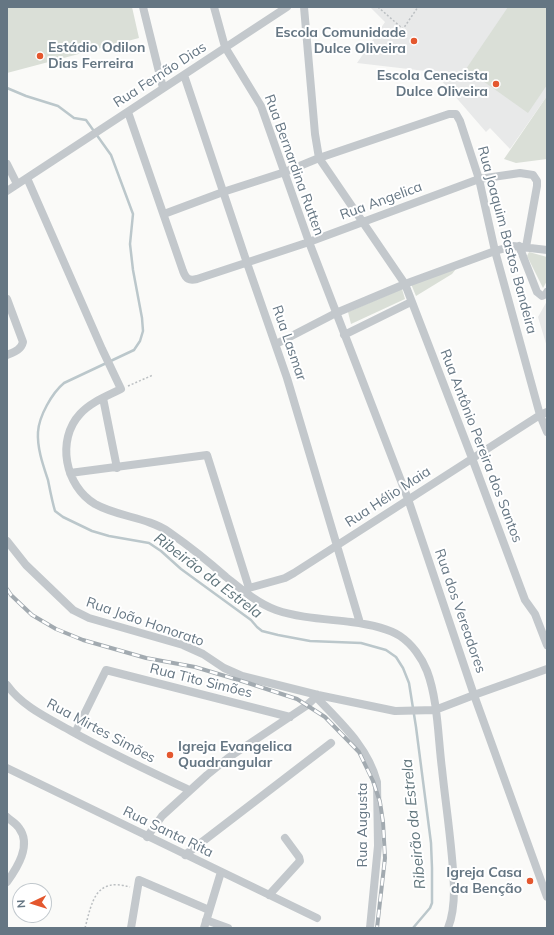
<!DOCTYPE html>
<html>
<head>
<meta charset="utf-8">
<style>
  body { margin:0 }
  #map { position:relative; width:554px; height:935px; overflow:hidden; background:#fafaf8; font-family:Mulish,sans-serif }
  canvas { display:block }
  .frame { position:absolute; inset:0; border:8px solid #657683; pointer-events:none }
  .north { position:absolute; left:12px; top:883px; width:40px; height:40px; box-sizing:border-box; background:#fff; border:1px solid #c1c8cd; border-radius:50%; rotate:266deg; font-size:11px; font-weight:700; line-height:16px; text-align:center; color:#657683 }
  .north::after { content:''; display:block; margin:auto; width:14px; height:18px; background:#e4572e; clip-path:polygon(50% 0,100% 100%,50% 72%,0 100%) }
</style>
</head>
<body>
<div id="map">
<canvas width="554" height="935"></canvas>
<div class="frame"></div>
<div class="north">N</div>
</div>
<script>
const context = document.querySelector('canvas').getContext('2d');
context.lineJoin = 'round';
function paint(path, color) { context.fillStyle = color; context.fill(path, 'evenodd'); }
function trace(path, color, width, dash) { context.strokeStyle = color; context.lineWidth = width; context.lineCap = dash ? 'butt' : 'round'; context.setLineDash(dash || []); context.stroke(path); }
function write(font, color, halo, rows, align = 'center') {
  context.font = font + ' Mulish,sans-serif'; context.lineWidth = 4; context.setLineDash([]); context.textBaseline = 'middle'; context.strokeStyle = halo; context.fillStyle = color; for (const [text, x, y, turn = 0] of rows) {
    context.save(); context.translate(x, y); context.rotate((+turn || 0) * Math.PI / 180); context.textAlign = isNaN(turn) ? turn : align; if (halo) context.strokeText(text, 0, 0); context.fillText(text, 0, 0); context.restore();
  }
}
paint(new Path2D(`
  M370 7H547V96L510 149 490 128 486 132 434 72 357 63 385 22Z
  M547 301V347L538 317Z`), '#e8e9e9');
paint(new Path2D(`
  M7 7H132L139 38 7 73Z
  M508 7H547V85L528 113 466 69Z
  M547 96V159L516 163 504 159Z
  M529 252 547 257V281L543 288 527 256Z
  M456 269 452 274 416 296 411 284Z
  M402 289 405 299 351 324 348 312Z`), '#dadfd7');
trace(new Path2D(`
  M7 88 26 96 58 106 74 118 86 120 111 155 133 214 130 244 133 270 142 318 143 331 140 341 134 350 64 383C52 393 39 416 38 432 37 448 43 465 48 480 50 490 52 501 55 511L63 517 92 531 109 536 149 543 161 551 181 569 251 620 257 627 262 631 278 635 310 641 361 643 386 650 396 657 403 668 409 683 416 727 431 843 432 868V903L430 908 413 928`), '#bbc7cb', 2.5);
trace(new Path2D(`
  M378 7 403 29 418 7
  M128 386 153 375
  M85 928C92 902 95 877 130 887`), '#bbbfc2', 1.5, [2, 2]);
trace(new Path2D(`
  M143 7 163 88
  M214 7 225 47 261 106 309 242 408 499 474 695 547 897
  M304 7 315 134 319 158 405 284 472 458 525 600 535 614 547 645
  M184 75 247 263 287 378 360 623
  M128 112 183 271C186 279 189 281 197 279L309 242 479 179 520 173 533 175 537 181V186L526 247
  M7 164 17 184
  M27 178 102 349 121 389C107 396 91 402 80 414 56 440 65 486 95 504 118 517 147 517 169 532 189 546 208 561 226 577 241 589 257 603 276 610 299 618 326 619 351 622 367 624 386 627 400 636 412 644 422 658 427 671 438 700 438 738 442 769 446 808 453 850 454 889 454 901 453 916 448 928
  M7 191 287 7
  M164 214 223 192 285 172 319 158 449 114H456L460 121 479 179 495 251 540 415 547 432
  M519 246 537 292 542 296 546 294 547 292
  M7 299 23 342C21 350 14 352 7 355
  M344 335 411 302
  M276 344 336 313 405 284 495 251 513 246 547 250
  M103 398 117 468
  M70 473 207 455 249 588
  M7 541 26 565 73 610 89 618 183 645 203 654 224 668 242 676 318 695 395 711 435 710 474 695 547 669
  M245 592 249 588 285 578 294 573 540 415 547 412
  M7 685C23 707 48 718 71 731 110 753 149 771 189 790
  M318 695 319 700C343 725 368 748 377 782L378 846 370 928
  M75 733 106 670 290 717
  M7 768 317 918
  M7 817C11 821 16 823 19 828 32 845 17 868 7 882
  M147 837 162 816 207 775 228 758 306 706 318 695
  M185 855 331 743
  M269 895 300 861 299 857 285 838
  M206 920 228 928
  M131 928 139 880 209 910
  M204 928 221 872`), '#c3c8cc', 8);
const rail = new Path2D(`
  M7 589 11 595 32 615 56 629 83 640 146 658 195 667 245 682 297 699 325 717 359 752 373 781 380 802 383 822 385 858 377 928`);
trace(rail, '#a2aab0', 4);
trace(rail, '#fff', 2.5, [8]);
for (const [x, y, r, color] of [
  [414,41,4,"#e4572e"],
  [40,56,4,"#e4572e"],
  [496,84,4,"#e4572e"],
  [170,755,4,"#e4572e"],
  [530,881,4,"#e4572e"]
]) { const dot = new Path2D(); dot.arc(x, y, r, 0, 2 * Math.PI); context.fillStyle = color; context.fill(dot); trace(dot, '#fff', 1.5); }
write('bold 14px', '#657683', '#fff', [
  ["Escola Comunidade",406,33],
  ["Dulce Oliveira",406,49],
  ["Estádio Odilon",48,48,"left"],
  ["Dias Ferreira",48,64,"left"],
  ["Escola Cenecista",488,76],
  ["Dulce Oliveira",488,92],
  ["Igreja Evangelica",178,747,"left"],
  ["Quadrangular",178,763,"left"],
  ["Igreja Casa",522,873],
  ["da Benção",522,889]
], 'right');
write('14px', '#657683', '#fff', [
  ["Rua Fernão Dias",160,75,-33],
  ["Rua Bernardina Rutten",294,165,70],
  ["Rua Angelica",381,201,-20],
  ["Rua Joaquim Bastos Bandeira",507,240,75],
  ["Rua Lasmar",289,343,71],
  ["Rua Antônio Pereira dos Santos",481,446,69],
  ["Rua Hélio Maia",388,497,-33],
  ["Rua dos Vereadores",460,611,71],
  ["Rua João Honorato",145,622,19],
  ["Rua Tito Simões",201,681,14],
  ["Rua Mirtes Simões",101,731,28],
  ["Rua Augusta",363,825,-90],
  ["Rua Santa Rita",168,832,26]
]);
write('italic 15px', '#60757c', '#fff', [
  ["Ribeirão da Estrela",208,576,37],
  ["Ribeirão da Estrela",414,824,-96]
]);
</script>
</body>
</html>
